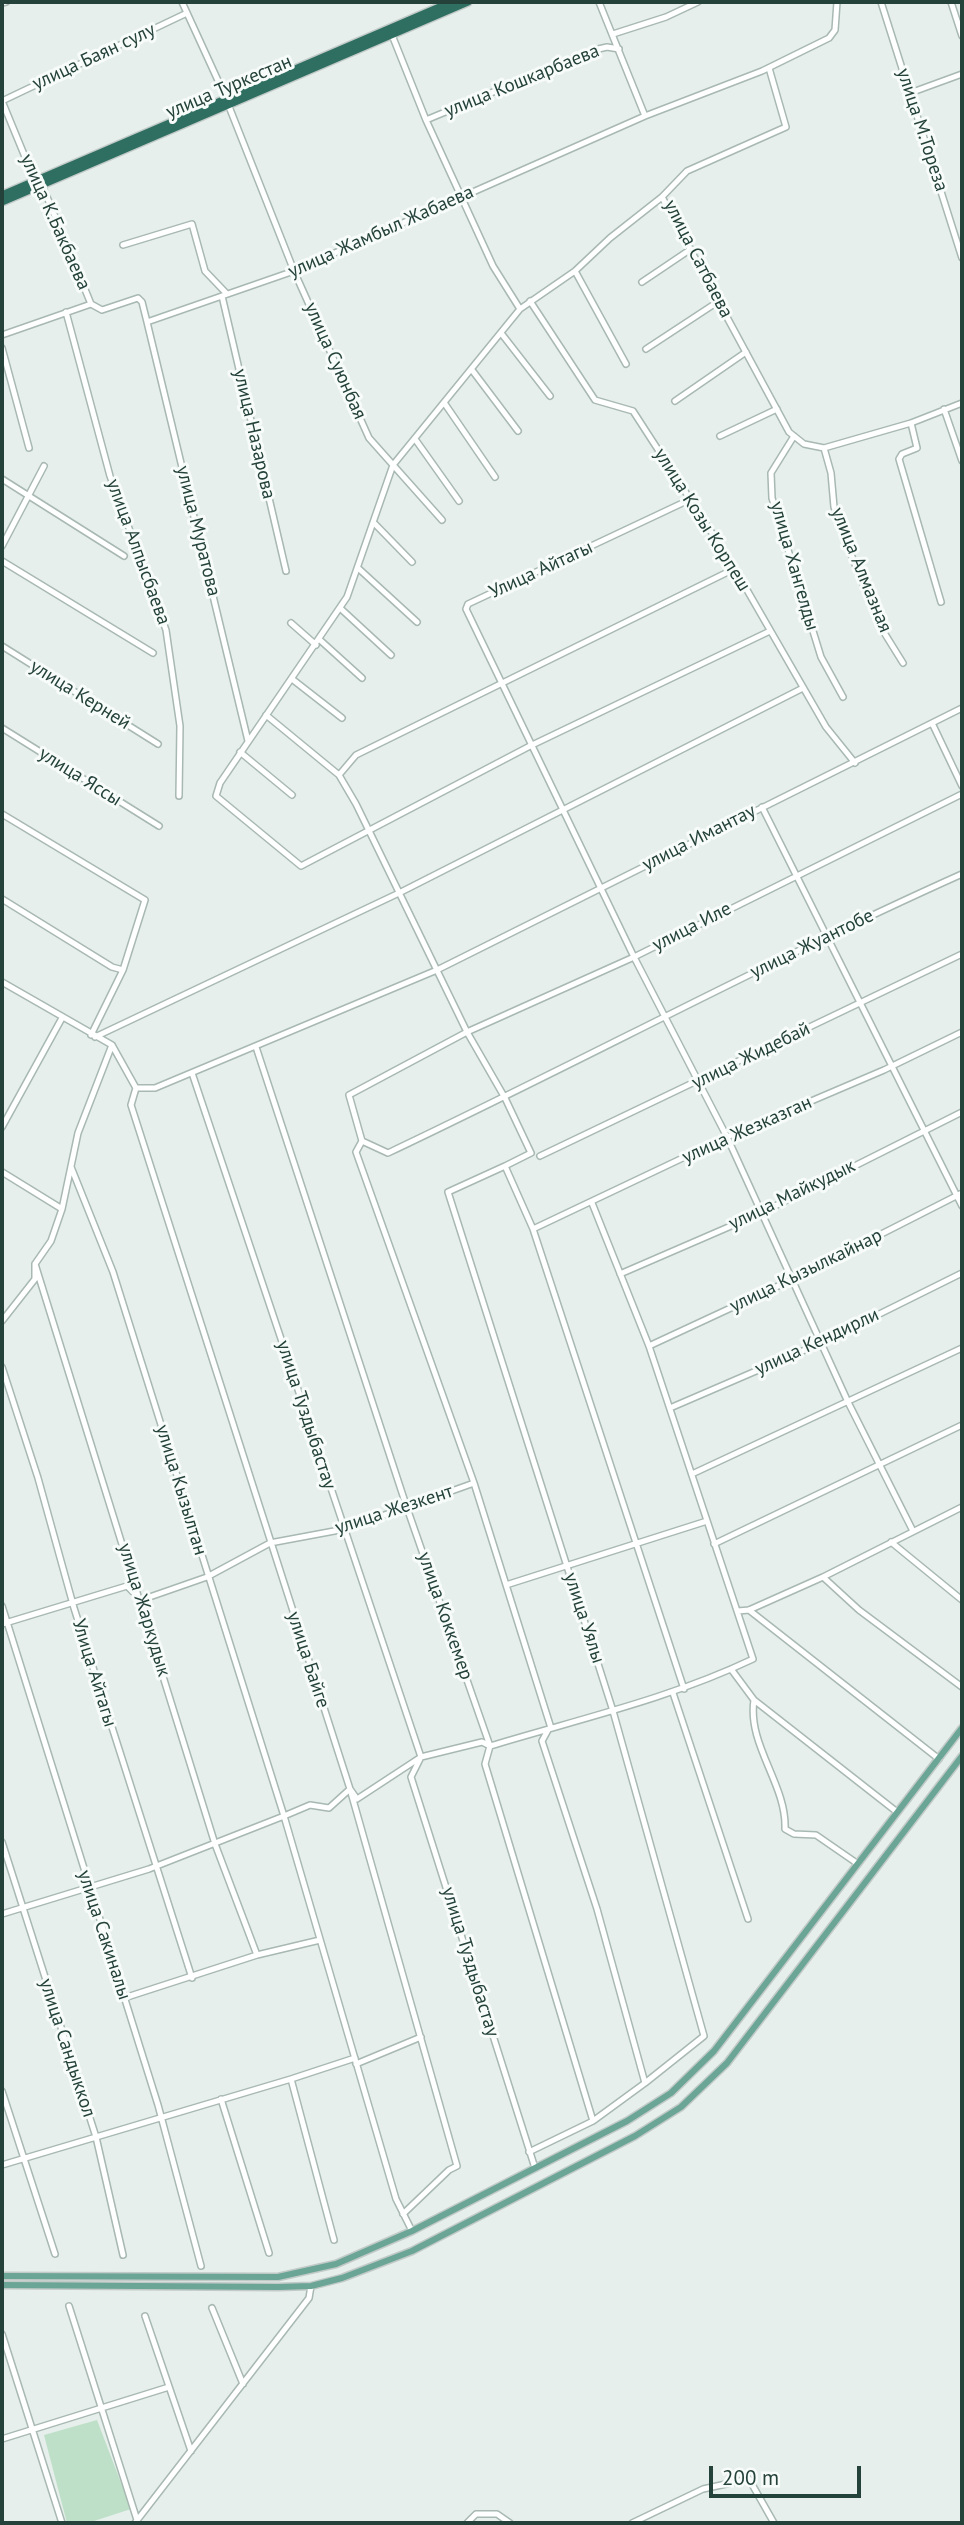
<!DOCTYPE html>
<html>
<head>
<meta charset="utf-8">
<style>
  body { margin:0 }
  #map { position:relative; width:964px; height:2525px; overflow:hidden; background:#e6efeb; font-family:"PT Sans",sans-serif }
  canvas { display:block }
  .frame { position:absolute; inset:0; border:4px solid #24423a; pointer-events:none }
  .scale { position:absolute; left:709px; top:2466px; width:152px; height:32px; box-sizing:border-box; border:4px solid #24423a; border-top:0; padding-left:9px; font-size:21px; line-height:24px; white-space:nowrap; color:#24423a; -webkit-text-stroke:5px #f7fbf9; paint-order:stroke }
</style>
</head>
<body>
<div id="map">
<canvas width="964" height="2525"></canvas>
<div class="frame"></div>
<div class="scale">200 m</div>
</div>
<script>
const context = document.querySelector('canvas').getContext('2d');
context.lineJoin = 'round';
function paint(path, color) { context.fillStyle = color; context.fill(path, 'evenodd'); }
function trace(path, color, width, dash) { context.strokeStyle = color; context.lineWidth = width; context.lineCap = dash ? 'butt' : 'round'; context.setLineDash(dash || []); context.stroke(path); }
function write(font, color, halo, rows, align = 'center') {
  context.font = font + ' "PT Sans",sans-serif'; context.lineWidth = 6; context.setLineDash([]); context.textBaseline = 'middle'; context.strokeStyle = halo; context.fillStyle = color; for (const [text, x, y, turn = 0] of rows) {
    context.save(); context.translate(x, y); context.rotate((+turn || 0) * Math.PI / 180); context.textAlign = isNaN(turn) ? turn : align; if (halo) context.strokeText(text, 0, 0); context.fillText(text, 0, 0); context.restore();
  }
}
paint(new Path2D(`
  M97 2420 131 2509 88 2523H67L44 2435Z`), '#bfe0c8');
const minor = new Path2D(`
  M182 2 226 98
  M599 2 645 116
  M881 2 962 258
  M951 2 962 36
  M2 3 6 2
  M613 34 666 17 698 2
  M392 35 426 120 493 266 520 309
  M769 68 786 127 687 171 662 197 610 238 575 271 520 309 393 465 347 597 220 783 216 796 301 866 530 746 770 631
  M910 93 962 74
  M2 101 37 186 43 188 47 197 91 304
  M2 101 187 13
  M228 104 294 271 369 438 442 520
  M426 120 594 50 607 47 619 49
  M662 197 789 432 804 444 824 448 911 423 962 403
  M123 245 192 224 205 271 227 294
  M575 271 626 364
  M642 282 691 249
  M222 296 286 571
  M530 301 595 400 633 411 732 564 826 727 855 763
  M66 312 110 476 166 630 180 726 179 796
  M147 322 248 741
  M501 333 550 396
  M2 335 91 304 102 310 138 298 142 302 147 322 294 271 645 116 762 71 829 38 835 30 837 2
  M2 348 29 448
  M646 349 719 301
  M472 370 518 431
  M675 401 746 352
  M445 404 495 477
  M944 409 962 461
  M911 423 917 448 902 454 899 459 941 602
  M720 436 777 409
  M794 436 771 473 772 498 821 657 843 697
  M415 439 459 501
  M824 448 831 473 834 507 844 537 880 626 903 663
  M2 479 124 556
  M691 499 468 604 466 609 634 957 962 794
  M375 524 412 562
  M2 546 44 466
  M2 561 153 653
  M358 568 417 622
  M340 608 391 655
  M291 623 316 645
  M320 640 362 678
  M2 646 158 744
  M292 679 342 718
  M266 715 339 775 356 804 467 1032 634 957 727 1137 848 1402 913 1531
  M932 723 962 786
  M2 728 159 826
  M240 752 292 795
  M339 775 356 755 734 569
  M762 807 962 1206
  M2 814 145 900 123 970
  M2 899 112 967 123 970 91 1035
  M2 982 112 1045 136 1088
  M95 1037 399 893 803 688
  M256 1047 407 1508 490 1746 485 1764 593 2121 529 2152
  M136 1088 131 1105 350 1789 457 2166 449 2170 403 2214
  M136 1088H155L437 970 962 708
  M2 1127 62 1018
  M362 1141 388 1153C580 1062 768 961 962 874
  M540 1156 962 954
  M505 1166 448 1192 613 1711 704 2036 645 2083
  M71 1167 113 1272 284 1816 310 1805 329 1808 350 1789 357 1799 421 1757 192 1073
  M2 1172 62 1209
  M533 1229 727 1137 884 1070 962 1032
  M35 1264 215 1844 257 1955
  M620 1274 761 1213 962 1112
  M2 1321 35 1279V1264L51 1241 62 1209 78 1133 112 1045
  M649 1346 791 1280 962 1193
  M2 1367 38 1478 74 1608 192 1978
  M670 1408 821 1343 962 1273
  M692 1474 962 1348
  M962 1507 823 1577 859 1610 962 1687
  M891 1542 962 1600
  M714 1544 962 1425
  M506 1585 707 1521
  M2 1606 158 2105 201 2266
  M749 1610 939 1759
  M738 1611 749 1610 823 1577
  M2 1624 127 1586 141 1600 207 1577 270 1543 345 1529 474 1483
  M731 1669 754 1700 897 1812
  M673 1693 748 1919
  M754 1700C747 1745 787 1785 785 1829L794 1834 816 1835 858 1864
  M551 1728 474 1483 356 1152 362 1141 349 1095 467 1032 505 1098 531 1153 505 1166 533 1229 684 1689
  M548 1730 542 1741 597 1909 645 2083 593 2121
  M2 1842 96 2137 123 2255
  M2 1914 149 1869 284 1816 396 2199 412 2231
  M124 1998 257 1955 320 1940
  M356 2064 421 2037
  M291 2079 355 2058
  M2 2091 55 2254
  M221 2099 269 2253
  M2 2165 291 2079 334 2240
  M535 2168 411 1777 421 1757 482 1742 490 1746C579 1719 669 1699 753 1659L649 1346 592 1203
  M69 2306 137 2520
  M212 2308 243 2384
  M145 2316 191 2451
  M2 2334 62 2523
  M2 2439 169 2387
  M135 2523 309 2298 311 2286
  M467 2523 476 2514H497L510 2523
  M632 2523 703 2489 749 2479 774 2523`);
const major = new Path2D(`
  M2 2276 278 2277 336 2264 412 2231 627 2121 671 2093 714 2051 962 1728
  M2 2285 278 2287 311 2286 342 2278 412 2251 635 2136 681 2107 727 2063 962 1756`);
const highway = new Path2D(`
  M2 195 451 2
  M2 202 468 2`);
trace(minor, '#a8b8b2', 8);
trace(major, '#c2cac8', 9);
trace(highway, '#c2cac8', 10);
trace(minor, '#fff', 5);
trace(major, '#6aa596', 6);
trace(highway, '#2f6f62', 7);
write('19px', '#24423a', '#f7fbf9', [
  ["улица Баян сулу",94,57,-25],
  ["улица Кошкарбаева",522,81,-22],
  ["улица Туркестан",229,87,-23],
  ["улица М.Тореза",922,130,72],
  ["улица К.Бакбаева",55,222,66],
  ["улица Жамбыл Жабаева",381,232,-24],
  ["улица Сатбаева",698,259,63],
  ["улица Суюнбая",335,361,66],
  ["улица Назарова",254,434,77],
  ["улица Козы Корпеш",702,520,58],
  ["улица Муратова",198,531,76],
  ["улица Алпысбаева",138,552,70],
  ["улица Хангелды",794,566,74],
  ["Улица Айтагы",541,570,-25],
  ["улица Алмазная",861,570,68],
  ["улица Керней",80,695,32],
  ["улица Яссы",80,777,32],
  ["улица Имантау",699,838,-27],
  ["улица Иле",692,927,-27],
  ["улица Жуантобе",812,944,-26],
  ["улица Жидебай",751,1056,-26],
  ["улица Жезказган",747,1130,-24],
  ["улица Майкудык",792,1195,-26],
  ["улица Кызылкайнар",806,1271,-26],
  ["улица Кендирли",817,1342,-25],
  ["улица Туздыбастау",306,1415,72],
  ["улица Кызылтан",181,1490,73],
  ["улица Жезкент",394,1510,-18],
  ["улица Жаркудык",144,1610,73],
  ["улица Коккемер",445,1616,71],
  ["улица Уялы",584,1618,72],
  ["улица Байге",308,1660,72],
  ["Улица Айтагы",94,1673,73],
  ["улица Сакиналы",104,1935,72],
  ["улица Туздыбастау",470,1962,73],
  ["улица Сандыккол",67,2048,72]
]);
</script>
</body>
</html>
